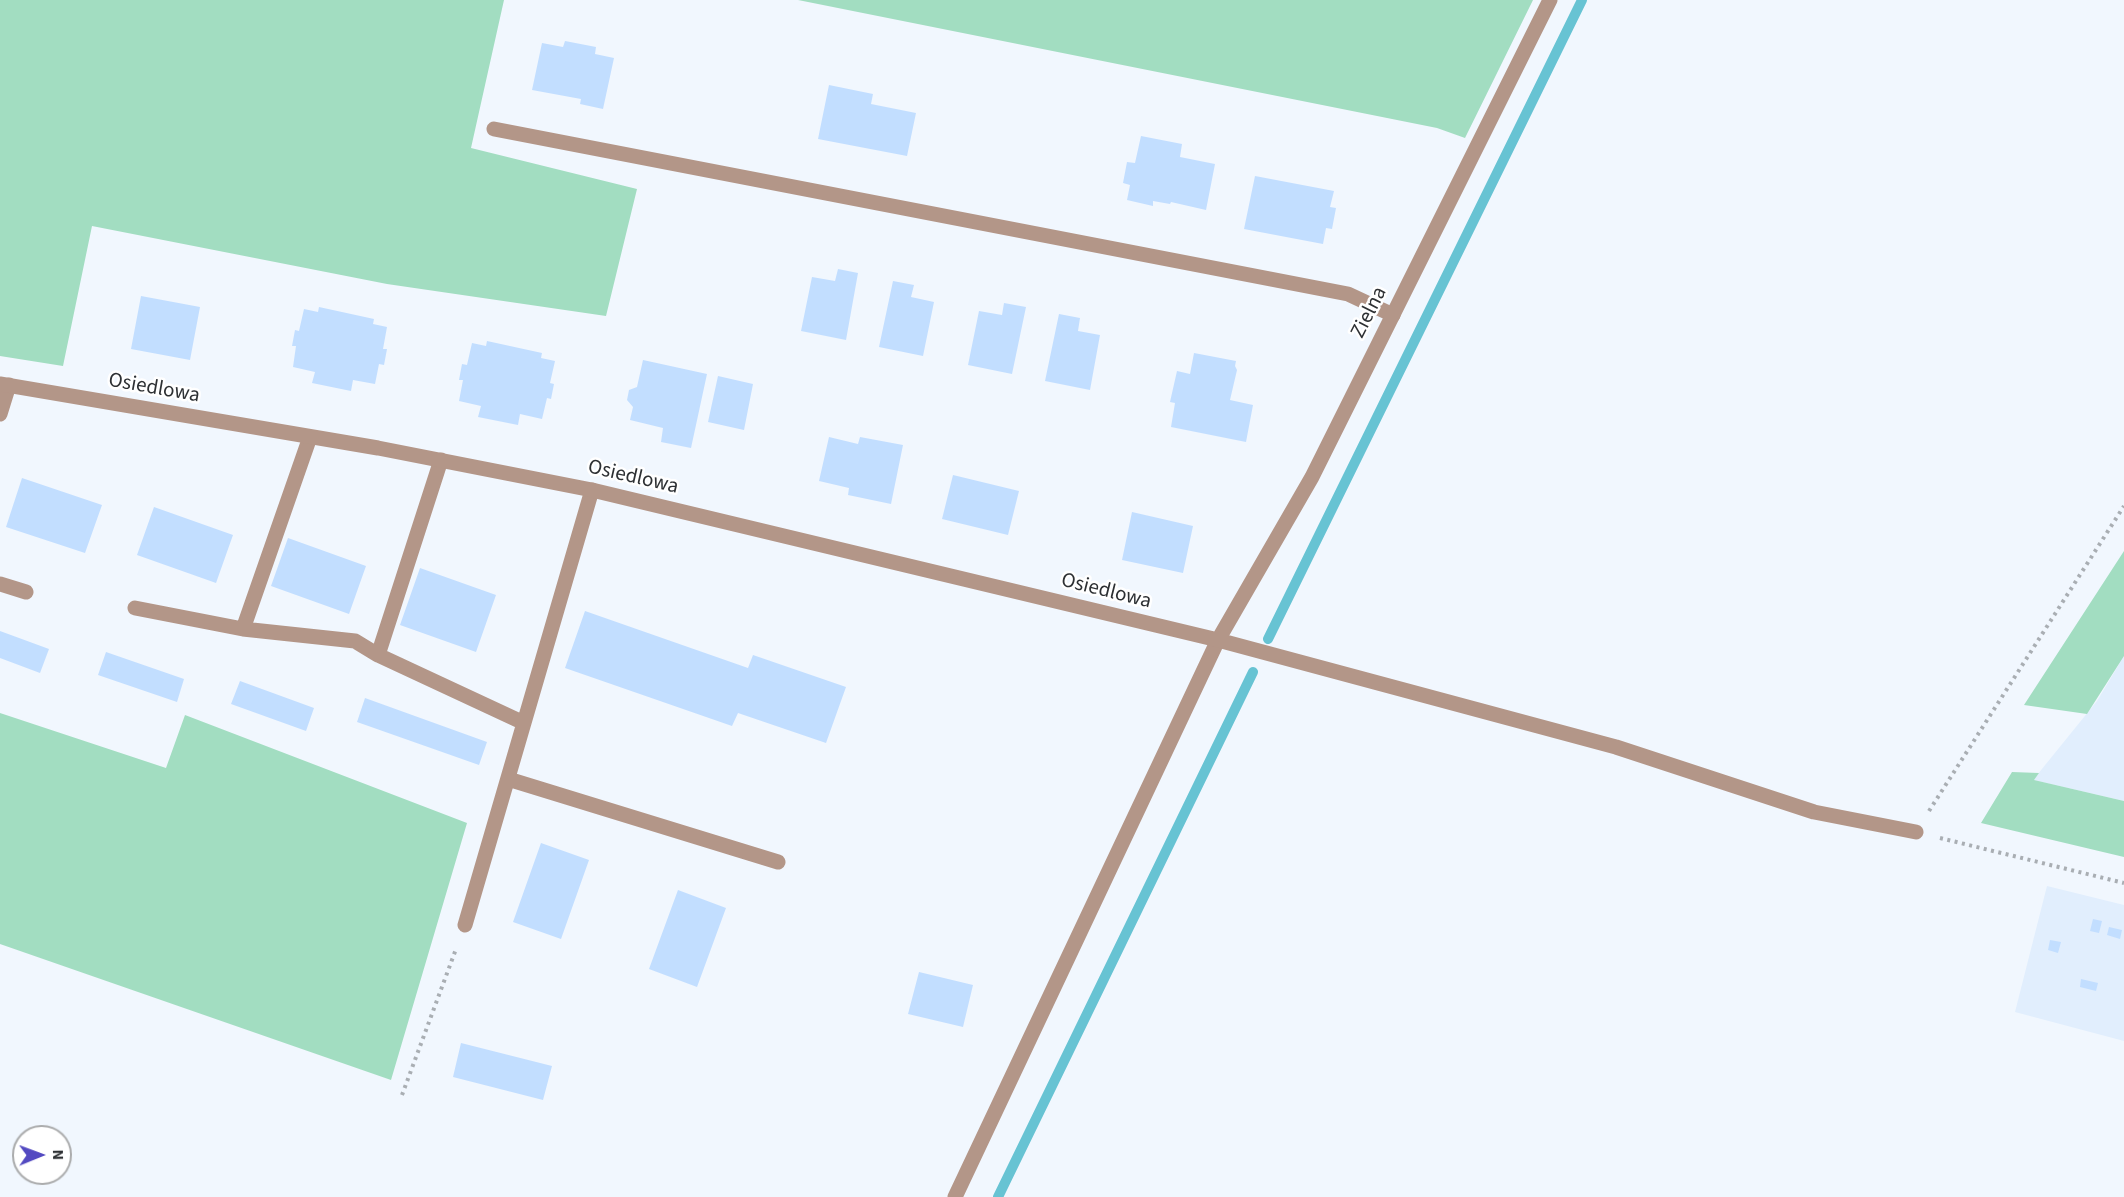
<!DOCTYPE html>
<html>
<head>
<meta charset="utf-8">
<style>
  body { margin:0 }
  #map { position:relative; width:2124px; height:1197px; overflow:hidden; background:#f1f7fe; font-family:"Source Sans 3",sans-serif }
  canvas { display:block }
  .north { position:absolute; left:12px; top:1125px; width:60px; height:60px; box-sizing:border-box; background:#fff; border:2px solid #abacad; border-radius:50%; rotate:89deg; font-size:16px; font-weight:700; line-height:24px; text-align:center; color:#2d3033 }
  .north::after { content:''; display:block; margin:auto; width:21px; height:27px; background:#534ac1; clip-path:polygon(50% 0,100% 100%,50% 72%,0 100%) }
</style>
</head>
<body>
<div id="map">
<canvas width="2124" height="1197"></canvas>
<div class="north">N</div>
</div>
<script>
const context = document.querySelector('canvas').getContext('2d');
context.lineJoin = 'round';
function paint(path, color) { context.fillStyle = color; context.fill(path, 'evenodd'); }
function trace(path, color, width, dash) { context.strokeStyle = color; context.lineWidth = width; context.lineCap = dash ? 'butt' : 'round'; context.setLineDash(dash || []); context.stroke(path); }
function write(font, color, halo, rows, align = 'center') {
  context.font = font + ' "Source Sans 3",sans-serif'; context.lineWidth = 5; context.setLineDash([]); context.textBaseline = 'middle'; context.strokeStyle = halo; context.fillStyle = color; for (const [text, x, y, turn = 0] of rows) {
    context.save(); context.translate(x, y); context.rotate((+turn || 0) * Math.PI / 180); context.textAlign = isNaN(turn) ? turn : align; if (halo) context.strokeText(text, 0, 0); context.fillText(text, 0, 0); context.restore();
  }
}
paint(new Path2D(`
  M2124 656V801L2033 780 2097 701Z
  M2047 886 2124 905V1041L2015 1012Z`), '#e1eefd');
paint(new Path2D(`
  M0 0H504L471 148 637 189 606 316 387 284 92 226 63 366 0 356Z
  M798 0H1533L1465 138 1437 128Z
  M2124 551V656L2087 714 2024 705Z
  M0 713 166 768 185 715 467 823 391 1080 0 944Z
  M2012 772 2039 773 2034 780 2124 801V857L1981 823Z`), '#a2ddc1');
trace(new Path2D(`
  M1268 639 1582 0
  M998 1197 1253 672`), '#67c3d3', 10);
paint(new Path2D(`
  M565 41 596 47 595 54 614 58 603 109 580 104 581 99 532 90 542 43 563 47Z
  M829 85 873 94 871 104 916 113 907 156 818 139Z
  M1141 136 1182 144 1180 157 1215 164 1206 210 1171 202 1170 204 1153 201V206L1127 200 1130 185 1123 183 1127 162 1135 163Z
  M1255 176 1334 191 1330 207 1336 208 1332 229 1326 228 1323 244 1244 229Z
  M838 269 858 273 846 340 801 331 812 277 835 281Z
  M893 281 914 285 911 297 934 302 923 356 879 347Z
  M141 296 200 307 190 360 131 349Z
  M1004 303 1026 307 1012 374 968 365 979 311 1002 315Z
  M319 307 374 319 373 324 387 327 383 349H387L384 365 379 364 375 384 353 380 351 391 312 383 315 372 293 367 296 346H292L295 330 299 331 304 309 318 312Z
  M1059 314 1080 318 1078 331 1100 335 1090 390 1045 381Z
  M487 341 542 353 541 358 555 361 550 383 554 384 551 399 547 398 542 419 520 414 518 425 478 417 481 406 459 401 463 380H459L462 364 467 365 472 343 486 346Z
  M1194 353 1236 361 1235 366 1237 370 1230 400 1253 405 1246 442 1171 427 1175 403 1170 402 1177 371 1190 374Z
  M643 360 707 374 691 448 661 442 663 428 630 420 633 407 627 400 629 390 637 387Z
  M718 376 753 384 744 430 708 422Z
  M829 437 858 444 860 437 903 445 891 504 848 495 849 488 819 481Z
  M953 475 1019 491 1008 535 942 519Z
  M22 478 102 505 85 553 6 527Z
  M154 507 233 535 216 583 137 555Z
  M1132 512 1193 526 1183 573 1122 560Z
  M288 538 366 566 349 614 271 586Z
  M420 568 496 595 476 652 400 625Z
  M585 611 748 668 753 655 846 687 826 743 738 713 732 726 565 668Z
  M0 631 49 649 40 673 0 658Z
  M106 652 184 679 177 702 98 675Z
  M240 681 314 708 306 731 231 704Z
  M365 698 487 742 479 765 357 722Z
  M541 843 589 860 561 939 513 922Z
  M678 890 726 908 697 987 649 969Z
  M2093 919 2102 921 2099 933 2090 931Z
  M2109 927 2122 930 2120 939 2107 935Z
  M2050 940 2061 942 2058 953 2048 950Z
  M919 972 973 985 963 1027 908 1014Z
  M2081 979 2098 983 2096 991 2080 987Z
  M461 1043 552 1066 543 1100 453 1077Z`), '#c2deff');
trace(new Path2D(`
  M1929 811 2124 506
  M1940 838 2124 883
  M402 1095 456 949`), '#a9aeb3', 4, [3, 4.5]);
trace(new Path2D(`
  M494 129 1348 294 1393 315
  M0 414 9 385
  M0 584 26 592
  M135 608 243 629 355 641 378 655 524 723
  M243 629 310 437
  M378 655 441 460
  M508 779 778 862
  M465 925 592 490
  M955 1197 1218 640`), '#b39688', 15);
trace(new Path2D(`
  M0 384 378 448 592 490 1218 640 1616 747 1814 812 1916 832
  M1218 640 1312 477 1550 0`), '#b39688', 15);
write('21px', '#2d3033', '#fff', [
  ["Zielna",1370,313,-63],
  ["Osiedlowa",154,389,10],
  ["Osiedlowa",633,478,13],
  ["Osiedlowa",1106,592,14]
]);
</script>
</body>
</html>
